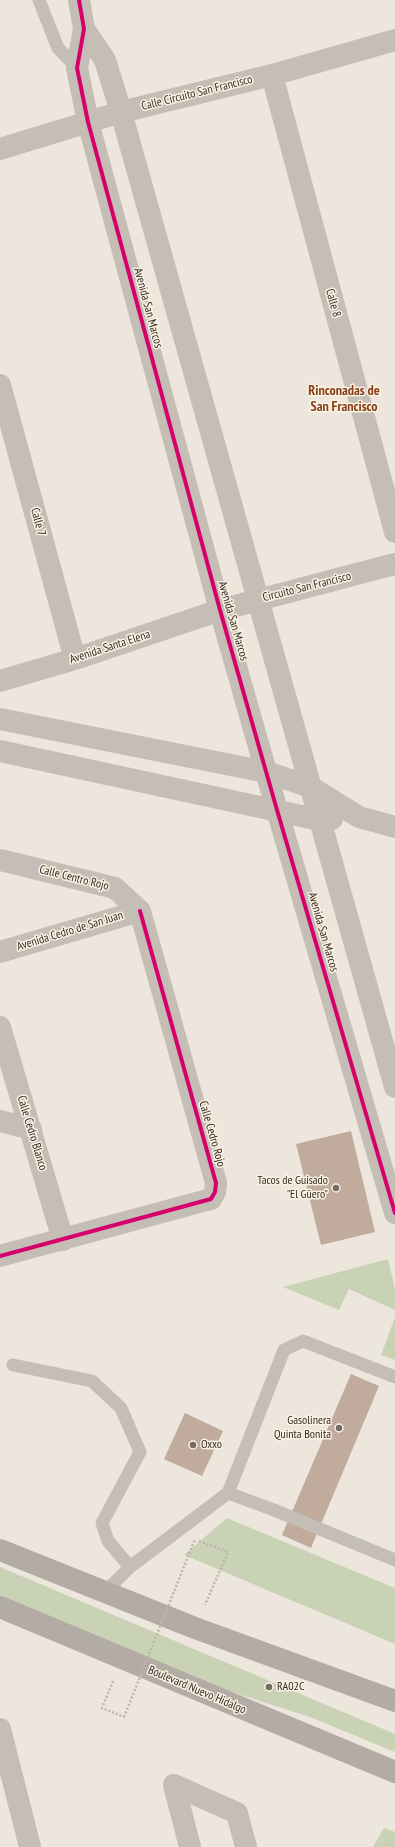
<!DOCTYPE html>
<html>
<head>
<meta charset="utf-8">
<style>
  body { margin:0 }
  canvas { display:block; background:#ece6dc }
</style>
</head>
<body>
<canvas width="395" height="1847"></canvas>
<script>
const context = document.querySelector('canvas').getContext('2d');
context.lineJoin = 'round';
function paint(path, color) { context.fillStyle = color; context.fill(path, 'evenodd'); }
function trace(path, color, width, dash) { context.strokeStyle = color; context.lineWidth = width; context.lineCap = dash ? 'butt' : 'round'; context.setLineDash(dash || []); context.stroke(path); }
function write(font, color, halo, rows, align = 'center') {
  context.font = font + ' "PT Sans Narrow",sans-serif'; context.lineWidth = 3; context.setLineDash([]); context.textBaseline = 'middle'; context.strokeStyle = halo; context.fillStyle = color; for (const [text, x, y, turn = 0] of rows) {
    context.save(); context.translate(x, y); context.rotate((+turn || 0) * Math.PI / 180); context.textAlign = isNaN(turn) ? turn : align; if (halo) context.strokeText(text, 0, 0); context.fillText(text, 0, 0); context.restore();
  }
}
paint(new Path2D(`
  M388 1259 395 1289V1310L349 1289 339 1310 283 1287Z
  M395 1317V1360L381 1355Z
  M227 1518 395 1588V1644L184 1555Z
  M0 1567 395 1734V1752L310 1717 185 1677 0 1598Z
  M384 1828 395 1832V1847H373Z`), '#cad2b6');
paint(new Path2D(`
  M351 1131 375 1232 321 1245 296 1144Z
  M351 1374 379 1386 311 1548 282 1535Z
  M185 1413 223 1431 202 1476 164 1459Z`), '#c1ab9d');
trace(new Path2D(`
  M199 1541 228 1552 205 1605
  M113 1681 102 1708 124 1717`), '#bdb6ae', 2.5, [2, 2]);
trace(new Path2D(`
  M39 0 58 48 77 68
  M13 1365 92 1381 121 1408 140 1452 102 1523 108 1541 130 1567
  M228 1493 284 1350 303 1341 395 1377
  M105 1592 130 1567 228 1493 274 1510 395 1560`), '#c4beb6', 13);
trace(new Path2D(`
  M79 0 84 29 77 68 88 122 220 610 277 810 395 1213
  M84 29 105 60 121 112 395 1087
  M272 75 395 532
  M0 149 121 112 272 75 395 40
  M0 385 75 659
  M0 681 75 659 220 610 395 564
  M0 719 266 772 311 787 359 817 395 827
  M0 751 320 820 332 819
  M0 860 115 888 140 911
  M0 952 140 911
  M0 1027 63 1240
  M0 1121 31 1129
  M0 1256 211 1199 215 1192 216 1183 140 911
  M0 1729 30 1847
  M174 1785 237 1813 246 1847
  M174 1785 190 1847`), '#c4beb6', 22);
trace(new Path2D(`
  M0 1550 195 1628 395 1701
  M0 1607 395 1772`), '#b3aca5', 22);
trace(new Path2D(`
  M124 1717 195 1539`), '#bdb6ae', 2.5, [2, 2]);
trace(new Path2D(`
  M79 0 84 29 77 68 88 122 220 610 277 810 395 1213
  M0 1256 211 1199 215 1192 216 1183 140 911`), '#d6006c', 4);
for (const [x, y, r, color] of [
  [336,1188,4,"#746c65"],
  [339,1428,4,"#746c65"],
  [193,1445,4,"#746c65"],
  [269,1687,4,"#746c65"]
]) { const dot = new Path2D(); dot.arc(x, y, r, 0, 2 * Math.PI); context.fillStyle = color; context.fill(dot); trace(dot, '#faf2e2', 1.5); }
write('12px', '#342b25', '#faf2e2', [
  ["Calle Circuito San Francisco",197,93,-14],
  ["Calle 8",333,303,75],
  ["Avenida San Marcos",148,308,75],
  ["Calle 7",38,522,75],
  ["Circuito San Francisco",307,587,-14],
  ["Avenida San Marcos",233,621,74],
  ["Avenida Santa Elena",110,647,-18],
  ["Calle Centro Rojo",74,878,14],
  ["Avenida Cedro de San Juan",70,931,-17],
  ["Avenida San Marcos",323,932,74],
  ["Calle Cedro Blanco",32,1133,73],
  ["Calle Cedro Rojo",212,1134,74],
  ["Boulevard Nuevo Hidalgo",197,1690,23]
]);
write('12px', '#342b25', '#faf2e2', [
  ["Tacos de Guisado",328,1181],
  ["\"El Güero\"",328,1195],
  ["Gasolinera",331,1421],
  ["Quinta Bonita",331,1435],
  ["Oxxo",201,1445,"left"],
  ["RA02C",277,1687,"left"]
], 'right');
write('bold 14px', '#87401a', '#faf2e2', [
  ["Rinconadas de",344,391],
  ["San Francisco",344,407]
]);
</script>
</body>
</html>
